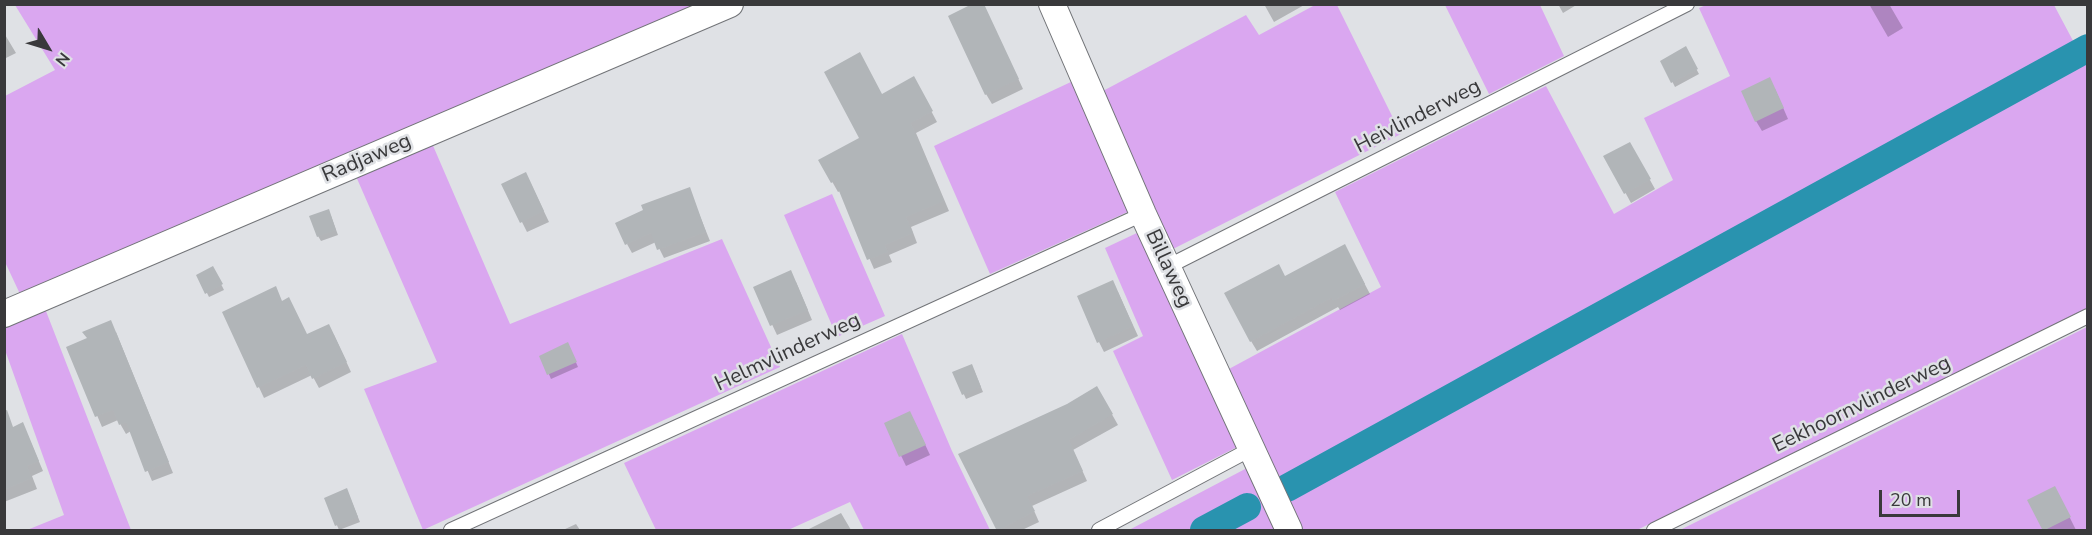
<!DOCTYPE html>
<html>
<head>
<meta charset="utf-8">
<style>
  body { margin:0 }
  #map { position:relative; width:2092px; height:535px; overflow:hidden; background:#dfe1e5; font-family:"Nunito Sans",sans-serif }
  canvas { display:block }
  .frame { position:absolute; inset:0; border:6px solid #39393b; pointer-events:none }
  .north { position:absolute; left:18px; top:18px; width:60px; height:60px; -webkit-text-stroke:4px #dfe1e5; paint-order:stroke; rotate:128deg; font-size:16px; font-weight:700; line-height:24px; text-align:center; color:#39393b }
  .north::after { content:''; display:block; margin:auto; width:21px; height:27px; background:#39393b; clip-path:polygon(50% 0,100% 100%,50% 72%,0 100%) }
  .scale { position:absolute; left:1879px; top:490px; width:81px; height:27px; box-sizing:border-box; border:3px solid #39393b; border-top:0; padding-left:8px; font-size:18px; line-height:21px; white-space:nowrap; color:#39393b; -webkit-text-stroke:4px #dfe1e5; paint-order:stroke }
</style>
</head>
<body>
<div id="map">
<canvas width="2092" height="535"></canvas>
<div class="frame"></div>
<div class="north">N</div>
<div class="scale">20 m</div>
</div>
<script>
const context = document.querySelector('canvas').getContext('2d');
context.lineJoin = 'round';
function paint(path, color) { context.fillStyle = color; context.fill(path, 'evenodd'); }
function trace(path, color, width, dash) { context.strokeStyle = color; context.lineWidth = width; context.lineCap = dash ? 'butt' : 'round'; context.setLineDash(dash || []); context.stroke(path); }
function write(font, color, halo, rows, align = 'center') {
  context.font = font + ' "Nunito Sans",sans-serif'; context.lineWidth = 5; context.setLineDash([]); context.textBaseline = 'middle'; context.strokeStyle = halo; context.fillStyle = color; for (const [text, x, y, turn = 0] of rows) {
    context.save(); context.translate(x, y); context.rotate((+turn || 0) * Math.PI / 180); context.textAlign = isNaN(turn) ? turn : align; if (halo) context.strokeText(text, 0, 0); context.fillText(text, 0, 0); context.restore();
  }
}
paint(new Path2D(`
  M15 5H705L20 294 5 262V96L55 70Z
  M1315 5H1337L1401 134 1173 249 1101 92 1246 15 1259 35Z
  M1445 5H1540L1564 56 1489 94Z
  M1706 5H2054L2079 52 2087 48V308L1637 530H1296L1227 370 1381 287 1335 192 1546 86 1614 214 1673 180 1644 118 1730 76 1699 8Z
  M1073 81 1132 210 990 274 934 146Z
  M431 141 510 324 722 239 780 367 423 530 364 389 437 362 355 174Z
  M832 194 885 316 837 337 784 215Z
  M1139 232 1239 446 1172 480 1113 351 1143 336 1105 248Z
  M44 306 131 530H27L64 515 5 350V322Z
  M2087 327V530H1680Z
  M902 334 952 451 990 530H864L850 502 788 530H656L624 463Z
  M1247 468 1276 530H1129Z`), '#daa7f0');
paint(new Path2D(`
  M1264 4H1306L1274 22Z
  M1558 4H1578L1563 13Z
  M1869 4H1889L1903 28 1888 37Z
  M987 12 1023 89 992 104 986 94Z
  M4 33 16 53 4 59Z
  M1685 48 1699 74 1675 87 1662 61Z
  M919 88 937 122 916 133 949 211 911 227 917 243 889 255 892 262 874 269 840 191 838 192 820 160 861 139 882 96Z
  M1775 89 1788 119 1762 131 1756 121Z
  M1630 144 1655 189 1631 203 1606 157Z
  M503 184H531L549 222 527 232Z
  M689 189 710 241 664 258 656 242 632 253 627 244Z
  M331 216 338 235 321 241 318 236Z
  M1350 256 1370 294 1340 310 1338 307 1257 351 1251 341Z
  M213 268 224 290 209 297 198 275Z
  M796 282 812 320 777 335 755 288Z
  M1118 292 1138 336 1104 352 1099 342Z
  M224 312 307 336 334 335 351 372 319 388 312 375 264 398Z
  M116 332 173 473 152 481 131 431 126 434 118 420 102 427 68 347Z
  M570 349 578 367 551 379 541 356Z
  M974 370 983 392 966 399 954 372Z
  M1097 388 1118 425 1073 450 1087 481 1032 506 1039 522 1022 530H999L960 455 1067 405Z
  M915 423 930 455 906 466 886 424Z
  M23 424 43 471 32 476 37 489 4 502V431Z
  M349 495 360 522 339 530 326 499Z
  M2060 498 2076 530H2044L2029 501Z
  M841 513 851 530H807Z
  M576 524 580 530H563Z`), '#0003');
trace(new Path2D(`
  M1287 488 2088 48
  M1204 530 1247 507`), '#2993af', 28);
paint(new Path2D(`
  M972 4H984L1019 79 985 95 948 16Z
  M1686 46 1698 69 1671 83 1660 61Z
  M860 52 882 94 914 76 933 111 911 123 944 201 906 217 913 233 885 245 888 252 867 260 835 181 831 183 818 160 859 138 824 72Z
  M1770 77 1784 108 1755 122 1741 91Z
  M1630 142 1651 179 1624 194 1603 156Z
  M526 172 544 211 520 223 501 184Z
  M690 187 706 232 657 250 651 233 625 245 615 223 643 210 641 205Z
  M329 209 336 230 317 237 309 216Z
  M1345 244 1365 284 1333 301 1331 298 1250 342 1224 293 1279 264 1285 276Z
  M213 266 223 284 205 294 196 275Z
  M791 270 808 310 770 326 753 287Z
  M1113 280 1133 326 1097 343 1077 296Z
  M276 286 282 301 289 297 307 334 329 324 347 362 312 379 306 365 257 388 222 312Z
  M111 320 169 462 145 472 126 422 119 425 113 410 95 417 66 347 87 338 82 332Z
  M568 342 577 362 547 375 539 356Z
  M972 364 981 387 962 395 952 372Z
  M1097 386 1113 414 1069 440 1083 471 1027 496 1035 511 997 531 958 454 1067 404Z
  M7 410 13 427 23 422 39 461 27 466 32 478 4 490V411Z
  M910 411 926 445 899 457 884 423Z
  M2055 486 2071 517 2043 531 2027 500Z
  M347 488 358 517 335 526 324 498Z`), '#b1b5b8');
const service = new Path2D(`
  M1167 267 1687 4
  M451 530 1143 214
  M1099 530 1251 449
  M1654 530 2088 316`);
const minor = new Path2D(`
  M1052 4 1143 214 1289 530
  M4 314 730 4`);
trace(service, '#727478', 16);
trace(minor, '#727478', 28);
trace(service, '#fff', 14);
trace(minor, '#fff', 26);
write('21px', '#39393b', '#dfe1e5', [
  ["Heivlinderweg",1418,117,-27],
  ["Radjaweg",367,159,-23],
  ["Billaweg",1168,269,65],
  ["Helmvlinderweg",788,353,-25],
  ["Eekhoornvlinderweg",1862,405,-26]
]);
</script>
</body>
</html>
